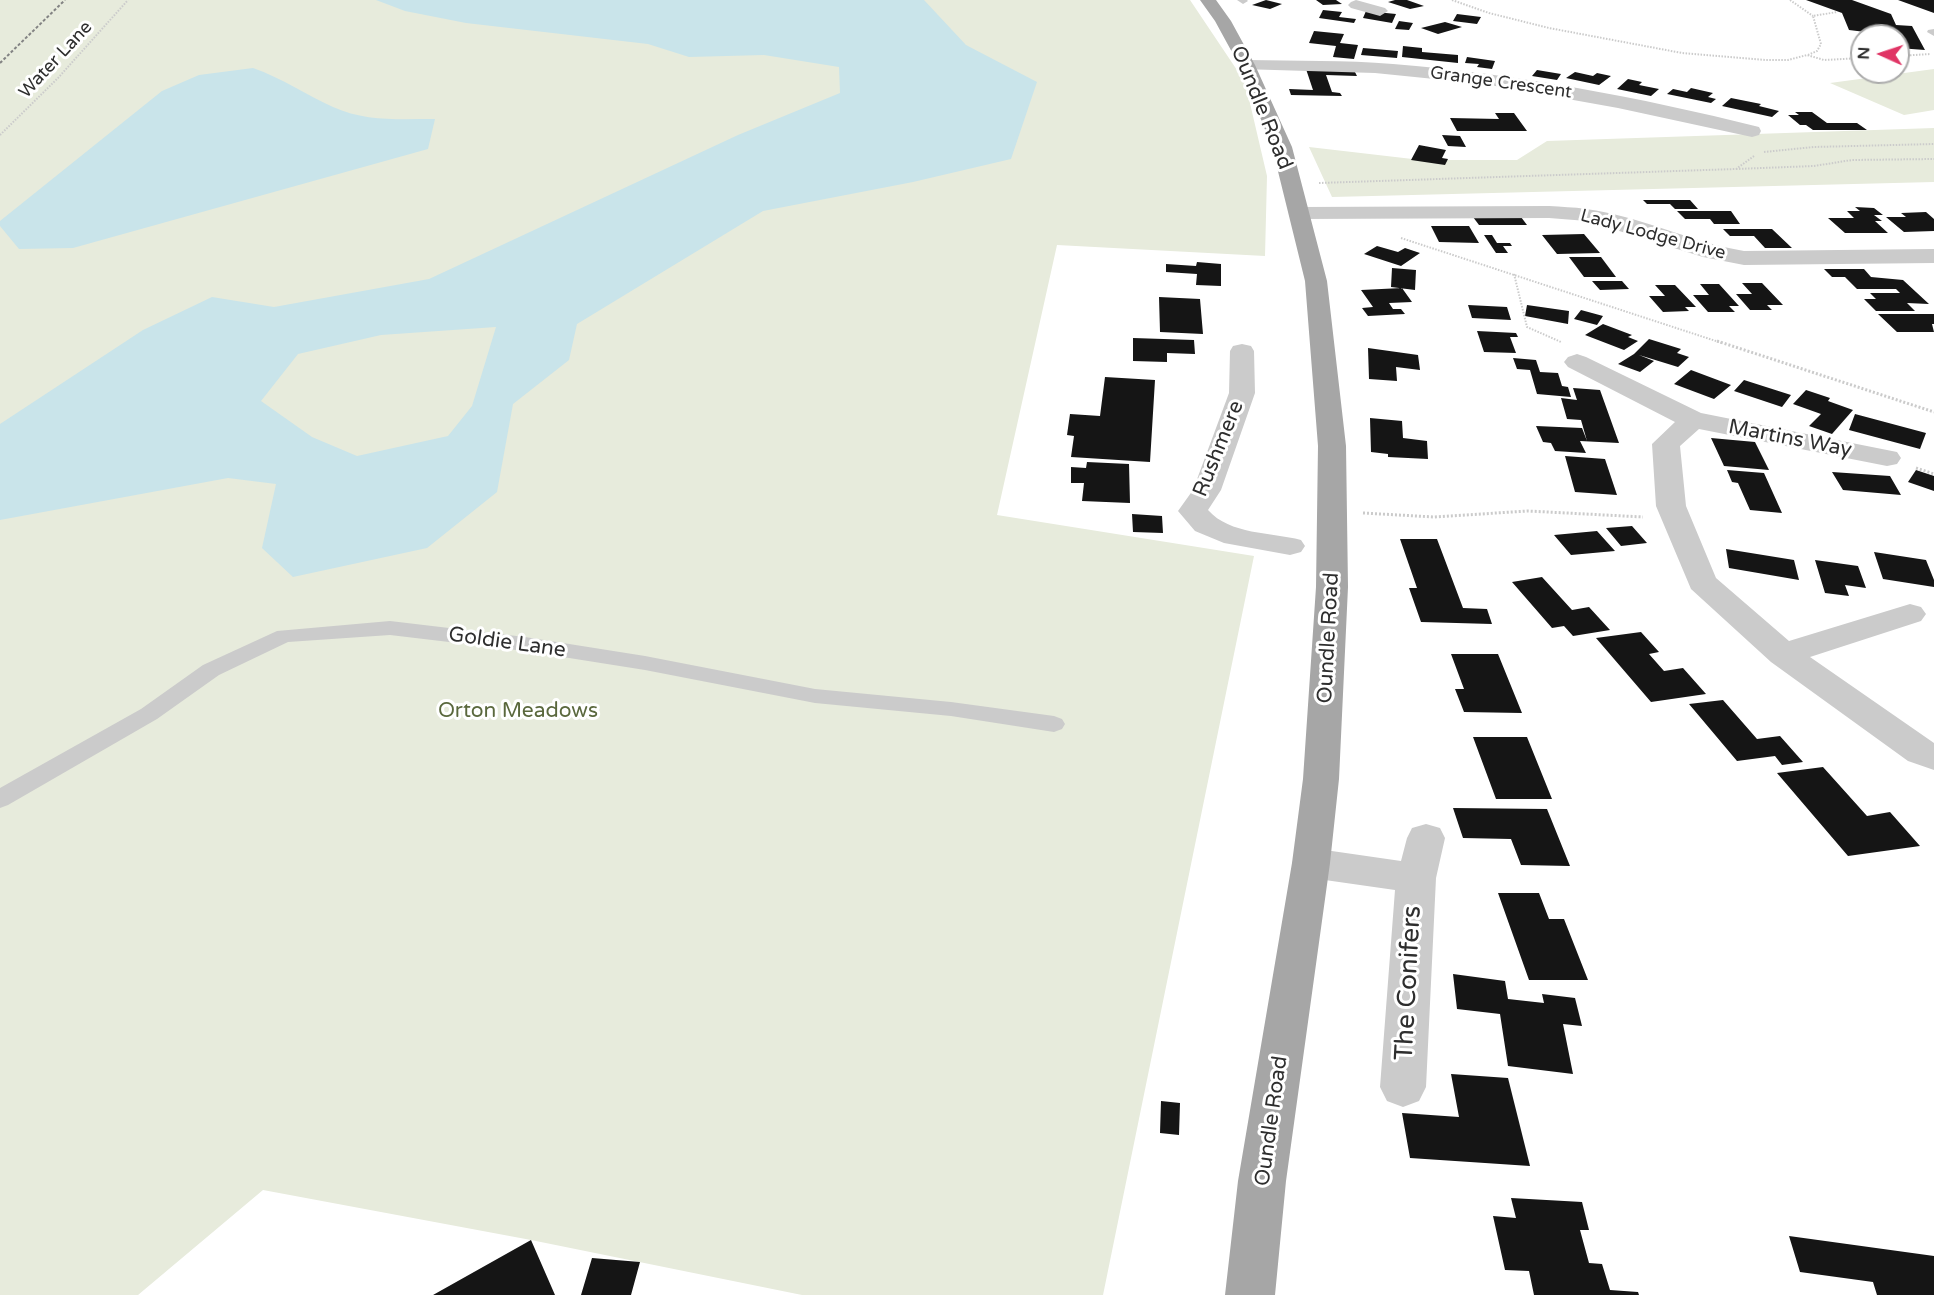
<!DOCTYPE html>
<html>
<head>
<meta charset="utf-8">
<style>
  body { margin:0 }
  #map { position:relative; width:1934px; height:1295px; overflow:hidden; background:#fff; font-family:"Varela Round",sans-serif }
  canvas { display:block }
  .north { position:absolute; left:1850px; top:24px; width:60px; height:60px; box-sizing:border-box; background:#fff; border:2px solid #ababab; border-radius:50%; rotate:273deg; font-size:16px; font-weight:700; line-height:24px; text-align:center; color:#2e2e2e }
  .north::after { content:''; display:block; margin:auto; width:21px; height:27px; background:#e03565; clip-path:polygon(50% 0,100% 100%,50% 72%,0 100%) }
</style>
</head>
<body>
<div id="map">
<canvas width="1934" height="1295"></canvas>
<div class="north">N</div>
</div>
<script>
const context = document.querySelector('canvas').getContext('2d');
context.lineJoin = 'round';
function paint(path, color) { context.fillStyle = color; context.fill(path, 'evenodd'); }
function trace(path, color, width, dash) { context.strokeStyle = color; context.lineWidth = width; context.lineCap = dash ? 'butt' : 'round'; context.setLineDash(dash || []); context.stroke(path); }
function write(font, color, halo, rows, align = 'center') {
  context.font = font + ' "Varela Round",sans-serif'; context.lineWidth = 6; context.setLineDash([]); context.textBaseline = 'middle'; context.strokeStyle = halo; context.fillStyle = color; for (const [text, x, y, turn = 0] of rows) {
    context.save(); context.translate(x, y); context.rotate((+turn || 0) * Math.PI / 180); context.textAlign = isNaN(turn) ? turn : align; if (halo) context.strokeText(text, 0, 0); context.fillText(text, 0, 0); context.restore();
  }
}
paint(new Path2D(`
  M0 0H1190L1245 82 1267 176 1265 256 1057 245 997 515 1254 556 1103 1295H802L531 1240 263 1190 138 1295H0Z
  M1934 69V110L1904 115 1830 83Z
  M1934 128V182L1332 197 1309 147 1421 160H1517L1547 141Z`), '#e7ebdc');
paint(new Path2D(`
  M376 0H924L966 45 1037 82 1011 159 913 182 763 211 577 324 569 360 513 404 497 492 427 548 293 577 262 548 276 484 228 478 0 520V424L143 330 212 297 274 307 429 279 738 135 840 93 839 67 764 55 689 57 648 44 466 23 405 11ZM496 327 472 406 448 436 357 456 312 437 261 401 298 354 381 335Z
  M253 68C282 78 306 95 333 107 366 122 400 119 435 119L428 149 73 248 19 249 0 226V221L162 91 199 75Z`), '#c9e4ea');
paint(new Path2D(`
  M1266 0 1282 4 1270 9 1252 5Z
  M1316 0H1336L1342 4 1323 5Z
  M1395 0H1407L1424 6 1410 9 1388 2Z
  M1806 0H1852L1891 14 1896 25 1912 26 1925 50 1898 48V36L1849 30 1842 13Z
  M1898 0H1934V13Z
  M1323 10 1342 12 1339 17 1356 19 1354 23 1319 18Z
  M1366 11 1396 14 1392 23 1363 18Z
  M1457 14 1481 17 1477 24 1453 21Z
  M1399 21 1413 23 1409 30 1395 29Z
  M1445 22 1462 27 1438 34 1421 28Z
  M1314 31 1344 34 1340 43 1358 45 1354 59 1333 57 1336 46 1309 43Z
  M1403 46 1422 48V52L1458 55V63L1402 57Z
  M1363 48 1398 51 1397 58 1361 55Z
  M1467 57 1495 61 1492 69 1477 67 1479 64 1465 63Z
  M1306 69 1354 70 1357 76 1326 75 1332 92 1340 93 1342 96 1291 95 1289 89 1313 90Z
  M1537 70 1561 74 1557 80 1532 76Z
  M1575 72 1593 76 1597 73 1611 76 1599 85 1566 78Z
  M1628 79 1642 82 1639 85 1659 89 1651 96 1617 89Z
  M1691 88 1713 93 1708 97 1716 99 1711 103 1667 94 1673 89 1687 92Z
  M1731 98 1761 104 1759 106 1779 111 1772 117 1722 106Z
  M1795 112H1812L1827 123H1857L1867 130H1813L1806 125H1800L1788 115H1799Z
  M1495 113H1514L1527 131H1457L1450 118 1499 119Z
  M1442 135 1460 136 1466 147 1448 146Z
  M1419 145 1446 150 1442 158 1448 159 1445 165 1411 160Z
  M1643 200H1690L1698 209H1675L1670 204H1647Z
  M1855 207 1874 208 1883 215H1874L1882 221H1875L1888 233H1845L1828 218H1854L1847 211H1860Z
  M1677 211H1731L1740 224H1714L1710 219H1685Z
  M1926 212 1934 219V231L1904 232 1886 217H1906L1901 213Z
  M1473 217H1521L1527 225H1479Z
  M1431 226H1469L1479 243 1439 242Z
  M1723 229H1772L1792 248H1765L1754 236H1730Z
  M1584 234 1600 253 1557 254 1542 235Z
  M1484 235H1492L1497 243H1510L1512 246H1503L1508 253H1496Z
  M1377 246 1398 252 1405 248 1420 253 1401 266 1364 254Z
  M1569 257H1601L1616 277H1584Z
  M1197 262 1221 264V286L1196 285 1197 274 1166 272V264L1196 266Z
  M1392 268 1416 270 1415 290 1391 287Z
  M1824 269H1864L1871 277 1903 280 1929 304 1907 303 1915 311H1876L1864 299H1876L1870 293H1900L1896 289H1857L1845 277H1832Z
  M1592 281H1622L1629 289 1600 290Z
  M1742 283H1762L1783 305H1767L1772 310H1750L1736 294H1752Z
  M1700 284H1719L1739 306H1729L1735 312H1708L1693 295H1709Z
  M1655 285H1675L1696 307H1685L1689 311 1663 312 1649 296H1665Z
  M1402 288 1412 302 1389 303 1393 309H1401L1405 314 1368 316 1362 308 1373 307 1361 290Z
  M1159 297 1200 299 1203 334 1160 332Z
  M1468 305 1507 307 1511 320 1472 318Z
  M1527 305 1569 311 1568 324 1525 316Z
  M1581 310 1603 316 1597 325 1574 319Z
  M1878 314H1934V324H1932L1934 332H1897Z
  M1603 324 1632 335 1628 337 1638 341 1624 350 1585 335Z
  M1477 331 1516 333 1518 337H1510L1516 353 1484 352Z
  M1133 338 1194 340 1195 354 1167 353V362L1133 361Z
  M1649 339 1681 349 1677 353 1689 357 1678 367 1639 355 1654 361 1640 372 1618 364 1634 354Z
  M1368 348 1418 355 1420 370 1396 367 1397 381 1369 379Z
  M1513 358 1536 360 1540 372 1558 373 1562 386 1568 387 1571 397 1537 394 1530 370 1517 369Z
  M1691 370 1731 385 1714 399 1674 384Z
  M1105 377 1155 380 1150 462 1071 457 1074 436 1067 435 1070 414 1100 416Z
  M1744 380 1791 395 1782 407 1734 391Z
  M1573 388 1600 390 1619 443 1580 441 1586 453 1555 451 1551 443 1543 442 1536 426 1582 428 1587 441 1581 420 1567 419 1561 398 1577 400Z
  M1806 390 1830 398 1828 401 1853 410 1832 434 1809 426 1821 414 1793 404Z
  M1855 414 1926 433 1920 449 1849 430Z
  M1370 418 1402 421 1403 438 1427 441 1428 459 1388 457V454L1371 452Z
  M1711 438 1755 442 1769 470 1724 466Z
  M1565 456 1605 459 1617 495 1575 492Z
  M1087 462 1129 464 1130 503 1082 501 1084 483H1071V467L1086 468Z
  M1727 470 1764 473 1782 513 1750 510 1738 483 1732 482Z
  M1916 470 1934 476V491L1908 482Z
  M1832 472 1890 476 1901 495 1843 490Z
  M1132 514 1162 516 1163 533 1133 532Z
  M1632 526 1647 543 1621 546 1606 528Z
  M1597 531 1615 551 1571 555 1554 535Z
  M1400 539H1437L1463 608 1487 609 1492 624 1421 622 1409 588H1417Z
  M1726 549 1794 560 1799 580 1729 568Z
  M1874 552 1926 560 1934 580V587L1883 579Z
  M1815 560 1858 566 1866 588 1845 585 1849 596 1825 593Z
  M1542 577 1572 610 1589 607 1610 630 1573 636 1564 626 1552 628 1512 582Z
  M1641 632 1659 652 1649 654 1664 671 1683 668 1706 694 1651 702 1596 638Z
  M1451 654H1498L1522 713 1464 712 1455 689H1464Z
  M1723 700 1757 739 1780 736 1803 762 1782 765 1775 756 1737 761 1689 704Z
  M1473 737H1527L1552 799H1496Z
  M1823 767 1867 816 1890 812 1920 846 1848 856 1777 773Z
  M1453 808 1547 809 1570 866 1521 865 1511 839 1463 838Z
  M1498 893H1539L1549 919H1564L1588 980H1529Z
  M1453 974 1505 981 1508 999 1544 1003 1542 994 1575 998 1582 1026 1563 1024 1573 1074 1508 1066 1500 1014 1457 1009Z
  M1451 1074 1508 1078 1530 1166 1410 1158 1402 1113 1459 1117Z
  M1161 1101 1180 1103 1179 1135 1160 1133Z
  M1511 1198 1582 1202 1589 1230H1580L1589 1263 1602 1264 1610 1290 1638 1292 1639 1295H1534L1529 1271 1505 1270 1493 1216 1516 1218Z
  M1789 1236 1934 1256V1295H1877L1873 1282 1800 1272Z
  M531 1240 555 1295H433Z
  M592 1258 640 1262 631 1295H581Z`), '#151515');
trace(new Path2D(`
  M1452 0 1489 13 1549 28 1682 53 1765 60H1788L1807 55 1824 60 1862 58
  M1790 0 1813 16
  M1808 55 1817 51 1821 44 1813 16 1837 12
  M1898 56 1930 54
  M0 135 58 78 128 0
  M1764 152 1814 147 1934 144
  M1736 169 1814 166 1852 160 1934 159
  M1319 183 1736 169 1754 156
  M1401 238 1722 343
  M1514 274 1527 327 1561 342`), '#cbcbcb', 2, [1.5, 1.5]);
trace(new Path2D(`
  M1717 341 1934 412
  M1916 468 1934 474
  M1363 513 1434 517 1528 511 1643 517`), '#cbcbcb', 3, [2, 2]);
paint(new Path2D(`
  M1237 0H1247L1248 1 1243 4Z
  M1934 29V36L1927 32 1928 30Z
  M390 621 525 637 645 656 815 689 951 702 1054 716 1062 719 1065 724 1062 729 1054 732 951 716 815 703 645 670 525 651 390 635 288 642 219 675 157 719 8 805 0 808V788L141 709 203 665 277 631Z`), '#cbcbcb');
paint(new Path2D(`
  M1356 0 1385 8 1388 11 1380 16 1351 8 1348 5 1351 2Z
  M1247 60C1296 61 1345 60 1393 64 1516 74 1639 97 1759 127L1761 131 1759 135 1752 137 1618 108 1484 84 1375 73 1241 69 1239 65 1241 61Z
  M1549 206C1561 207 1574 207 1586 209 1640 216 1690 242 1744 251L1934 249V263L1744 265 1703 257 1587 221 1549 218 1300 219 1293 217 1290 213 1293 209 1300 207Z
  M1242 344 1251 346 1254 351 1255 393 1221 490 1208 510C1230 535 1271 532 1301 540L1305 546 1301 552 1290 555 1224 543 1195 531 1178 511 1193 490 1229 393 1230 351 1233 346Z
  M1577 354 1586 357 1701 413 1897 452 1901 458 1897 464 1887 466 1699 429 1680 446 1686 506 1716 578 1789 641 1910 604 1921 607 1926 614 1921 621 1810 657 1934 743V770L1908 761 1771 662 1691 589 1656 506 1652 444 1675 422 1568 367 1564 362 1568 357Z
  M1426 824 1440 828 1445 838 1436 878 1426 1087 1419 1101 1403 1107 1387 1101 1380 1087 1395 890 1311 878 1297 873 1292 863 1297 853 1311 848 1401 861 1407 838 1412 828Z`), '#cbcbcb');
paint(new Path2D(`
  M1200 0H1216L1231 21 1255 65 1292 147 1327 281 1346 446 1348 587 1339 779 1330 863 1286 1181 1275 1295H1225L1238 1181 1292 863 1303 779 1316 587 1318 446 1305 281 1272 147 1239 65 1215 21Z`), '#a6a6a6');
trace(new Path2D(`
  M0 63 65 0`), '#838383', 2, [3, 2]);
write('18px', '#2e2e2e', '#fff', [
  ["Water Lane",56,60,-47],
  ["Grange Crescent",1501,83,8],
  ["Lady Lodge Drive",1653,235,15]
]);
write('21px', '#2e2e2e', '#fff', [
  ["Oundle Road",1261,108,68],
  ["Martins Way",1790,439,11],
  ["Rushmere",1219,449,-68],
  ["Oundle Road",1329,638,-87],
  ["Goldie Lane",507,643,8],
  ["Oundle Road",1272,1121,-82]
]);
write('21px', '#5a683d', '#fff', [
  ["Orton Meadows",518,711]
]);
write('26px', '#2e2e2e', '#fff', [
  ["The Conifers",1409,983,-87]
]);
</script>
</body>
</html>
